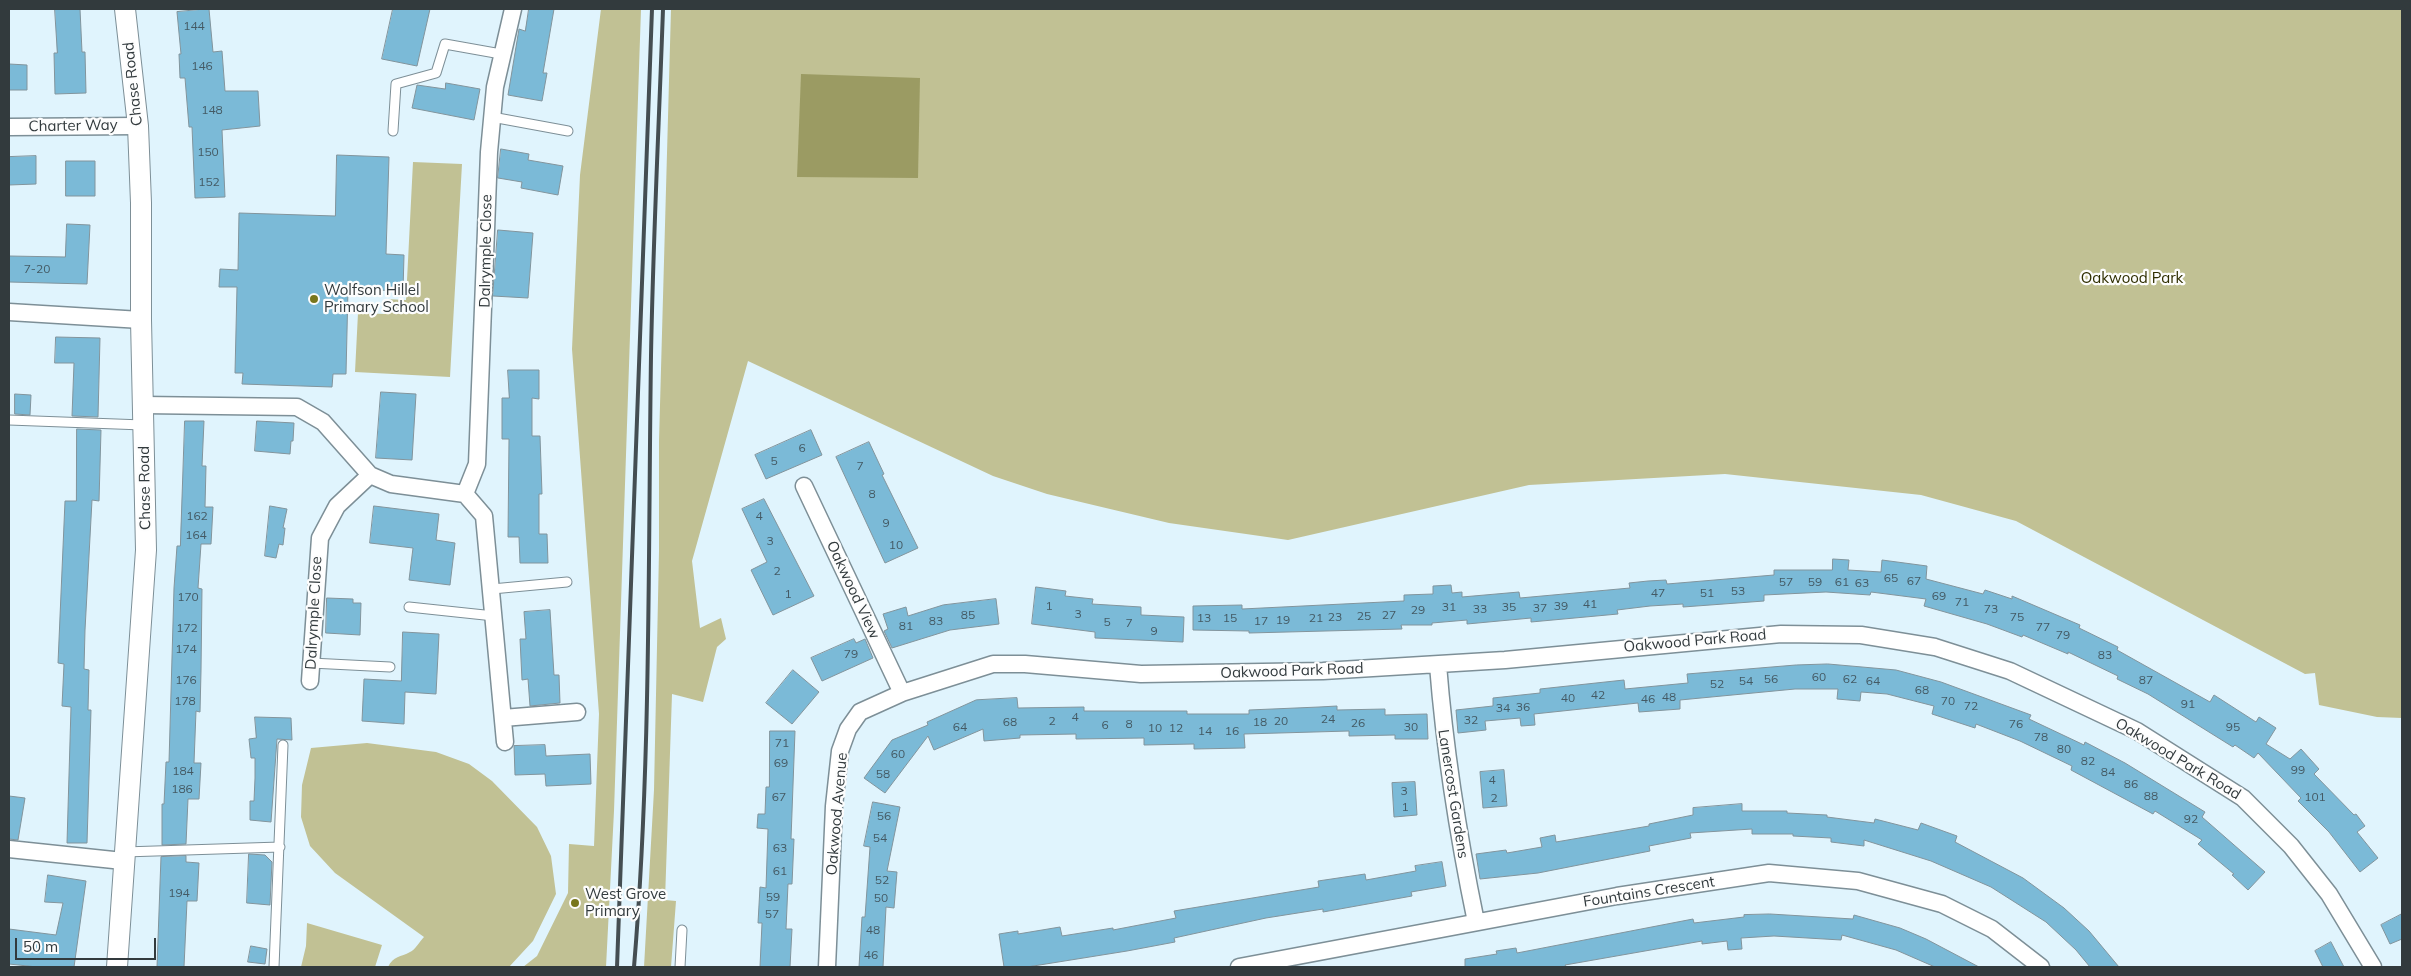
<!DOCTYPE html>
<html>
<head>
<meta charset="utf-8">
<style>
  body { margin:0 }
  #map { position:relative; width:2411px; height:976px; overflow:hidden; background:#e0f4fd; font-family:Mulish,sans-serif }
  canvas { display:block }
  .frame { position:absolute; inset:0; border:10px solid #323a3d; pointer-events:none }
  .scale { position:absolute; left:15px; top:938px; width:141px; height:22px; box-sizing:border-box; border:2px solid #323a3d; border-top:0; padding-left:6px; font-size:15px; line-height:18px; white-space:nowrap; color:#323a3d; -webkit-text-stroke:4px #fdfdfd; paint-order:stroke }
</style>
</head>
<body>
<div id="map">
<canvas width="2411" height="976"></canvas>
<div class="frame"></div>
<div class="scale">50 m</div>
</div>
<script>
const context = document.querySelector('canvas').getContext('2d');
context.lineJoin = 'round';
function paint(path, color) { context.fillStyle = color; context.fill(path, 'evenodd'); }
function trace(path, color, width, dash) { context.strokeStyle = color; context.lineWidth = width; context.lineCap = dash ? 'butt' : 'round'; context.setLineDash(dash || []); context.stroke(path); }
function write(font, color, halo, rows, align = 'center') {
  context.font = font + ' Mulish,sans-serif'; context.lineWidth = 4.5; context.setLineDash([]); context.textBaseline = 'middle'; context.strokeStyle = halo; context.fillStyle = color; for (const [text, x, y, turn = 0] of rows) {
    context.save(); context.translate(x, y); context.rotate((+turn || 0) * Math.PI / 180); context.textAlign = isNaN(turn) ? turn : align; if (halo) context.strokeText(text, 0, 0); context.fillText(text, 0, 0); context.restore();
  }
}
paint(new Path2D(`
  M601 9H641L614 811 606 967H523L537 956 568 893 569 844 594 846 599 714 572 349 580 175Z
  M671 9H2402V718L2377 717 2319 705 2315 673 2305 674 2016 521 1921 495 1725 474 1529 485 1288 540 1169 523 1047 494 993 476 748 361 692 561 700 628 721 618 726 639 717 647 703 702 672 694 665 900 676 901 671 967H644L654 790 659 551V441Z
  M413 162 462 164 450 377 355 372 358 313 385 314 386 299 406 300Z
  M367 743 436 752 469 764 492 781 537 827 551 856 556 894 533 941 509 967H388C393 956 401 957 410 952 415 950 420 941 424 937L335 873 310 846 301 817 302 785 311 748Z
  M307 923 382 945 375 967H301L306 946Z`), '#c1c194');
paint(new Path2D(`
  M801 74 920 78 918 178 797 177Z`), '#9b9b63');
const building = new Path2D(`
  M55 9H80L82 52H85L86 93 55 94 54 53H57Z
  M209 9 213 52 222 51 225 91H258L260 126 222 130 225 197 195 198 192 127H189L185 78H180L179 54H181L177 12Z
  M393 9H430L417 66 382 59Z
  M529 9H554L543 73H547L542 101 508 95 519 29 525 31Z
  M9 64 27 65V90H9Z
  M446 83 480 89 474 120 412 108 417 85 445 89Z
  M501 149 529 154 528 160 563 166 558 195 521 188 522 182 498 178Z
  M337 155 389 157 386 254 404 255 403 291 348 289 346 374H333L332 387 242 384 243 373H235L237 287H219L220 269 238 270 239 213 335 216Z
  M36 156V184L9 185V157Z
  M66 161H95V196H66Z
  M67 224 90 225 87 284 9 282V256L65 257Z
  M498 230 533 233 528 298 493 296Z
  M56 337 100 338 98 417 72 416 74 363H55Z
  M508 370H539V399L532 398V436H540L542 494H539V534H547L548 563H520L519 537H508L509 439H502V398H509Z
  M381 392 416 394 412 460 376 458Z
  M15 394 31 395 30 415 15 414Z
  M185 421H204L202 466H206L205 507H213L211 544H201L198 588 202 589 201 671 200 712 196 711 194 763H201L199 799H188L186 844 162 845V804H164L166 762H169L174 588 177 546H180Z
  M257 421 294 423 293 441H291L290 454 255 451Z
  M77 429 101 430 99 501 92 500 85 630 84 669 89 670 88 710H91L87 843H67L71 707 62 706 64 664 58 663 65 501H76Z
  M811 430 822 455 766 479 755 455Z
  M869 442 884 474 882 475 918 548 885 563 836 457Z
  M764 499 814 596 773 615 751 570 767 562 742 509Z
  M270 506 287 509 283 528H285L283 545 279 544 276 558 265 556Z
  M374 506 439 514 436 540 455 543 450 585 409 580 413 548 370 543Z
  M1833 559 1849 560 1848 570 1881 572 1882 560 1927 566 1926 579 1983 594 1985 590 2012 599V596L2080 625 2079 628 2118 647 2117 650 2210 702 2214 695 2256 722 2259 717 2276 728 2266 744 2290 759 2301 749 2319 769 2314 774 2354 815 2356 814 2365 826 2357 832 2378 858 2360 872 2329 832 2298 801 2301 798 2258 753 2254 758 2235 745 2233 747 2148 694 2117 679 2118 676 2068 652V654L2023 635 2022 637 1987 624 1924 606 1926 599 1871 592 1870 595 1826 592 1764 595V601L1683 607V604L1650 606 1617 610 1618 614 1531 622V618L1467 624V620L1432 623V625H1401L1402 629 1249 633V631L1193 630V606L1242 605V609L1404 601V595L1433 594V586L1451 585 1452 593 1462 592V597L1519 592 1520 598 1630 588 1629 583 1648 581 1666 580 1667 584 1774 575V570H1832Z
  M1036 587 1066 591 1065 596 1093 599 1092 604 1141 607V615L1184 617 1183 642 1095 638V632L1032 624Z
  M327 598 353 599V603H361L360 635 326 633Z
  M996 599 999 624 950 630 892 648 884 631 888 629 883 614 906 607 908 616 943 605Z
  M550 610 554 675H559L560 703 530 706 528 679 522 680 520 639H526L524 612Z
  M403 632 439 634 436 694 405 692 404 724 362 721 364 679 401 681Z
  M854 639 856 643 865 639 873 658 822 681 811 658Z
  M1828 664 1896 670 1941 682 2031 715 2029 719 2084 745 2085 742 2125 763 2205 812 2202 817 2265 872 2248 890 2232 875 2234 874 2198 844 2202 840 2155 811 2153 814 2071 770 2072 766 2020 741 1976 724 1975 728 1932 714 1934 706 1887 694 1861 692 1860 701 1837 699 1838 689H1795L1680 700V709L1639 712 1638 703 1534 714 1535 725 1521 726 1520 718 1485 721 1486 730 1458 733 1456 710 1493 706V698L1540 693V689L1624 680 1625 689 1688 683 1687 674 1796 665Z
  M793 670 819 692 792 724 766 703Z
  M1017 698 1018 708 1084 707V711H1187V714H1249V710L1319 707 1337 706V710L1385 709V715L1427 714 1428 739H1395V735L1349 736V731L1244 734 1245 748 1194 749V744L1144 745V738L1076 739V734L1020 735V738L984 741 983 729 934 750 928 736 885 793 864 778 892 740 928 725 927 722 976 700Z
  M255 717 291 718 292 740 277 739 271 822 250 820V801H254L255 778V758H251L249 739 256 738Z
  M770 731H795L791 839H794L792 884H788L786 929H792L790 967H760L762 923H758L760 887 766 888 768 829 757 828 758 814H765L766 787H769Z
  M545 745 546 756 590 754 591 784 546 786 545 774 515 775 514 746Z
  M1504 770 1507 806 1483 808 1480 772Z
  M1415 782 1417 815 1394 817 1392 783Z
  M9 796 25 798 18 840 9 839Z
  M873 802 900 807 887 871 897 872 894 908 886 907 883 967H859L862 917H865L870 847 864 846Z
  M1742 804V811H1787V813L1827 815V817L1874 823 1875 819 1918 830 1921 823 1957 836 1955 842 2023 878 2064 908 2089 931 2119 967H2090L2076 950 2046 922 1991 887 1931 861 1864 840V846L1831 842V838L1793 836V834H1752V829L1690 833 1691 838 1649 846 1650 851 1538 873 1480 879 1476 854 1506 850 1507 853 1542 847 1540 838 1555 835 1556 842 1649 826V824L1693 815V808Z
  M249 854 265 855 272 862 270 905 247 903Z
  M186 856V862L199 863 197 901H187L184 967H157L161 857Z
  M1442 862 1446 886 1411 892 1412 896 1323 912V909L1266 918 1174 938 1175 942 1127 951 1027 967H1004L999 934 1018 931V934L1060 927 1062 936 1113 928V930L1176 918 1174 911 1319 887 1318 881 1365 874 1366 880 1416 871 1415 866Z
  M48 875 86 881 74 967H37L9 964V929L56 935 63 903 45 902Z
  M1770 914 1853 919 1854 915 1900 928 1926 939 1979 967H1935L1896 950 1842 935 1841 940 1774 936 1741 938 1742 949 1728 950 1727 941 1702 944V941L1565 965 1566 967H1465V959L1497 954 1496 951 1516 948 1517 953 1693 919 1694 923 1744 917V915Z
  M2402 914V939L2390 944 2381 925Z
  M2331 942 2344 967H2323L2315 951Z
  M251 946 267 949 265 964 248 962Z`);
paint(building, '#7bbad7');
trace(building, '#82949c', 1);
const service = new Path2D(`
  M492 117 568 131
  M393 131 396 84 436 73 445 44 501 54
  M9 420 143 425
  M492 589 567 582
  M409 607 494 616
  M311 663 390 667
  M124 852 280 847
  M274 967 283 745
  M680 967 682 930`);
const minor = new Path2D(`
  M9 127 138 126
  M9 312 141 320
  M143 405 297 407 323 422 370 475 391 484 465 494 477 464 489 152 495 87 513 9
  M804 486 902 693
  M465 494 484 516 505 742
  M1438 665C1445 754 1458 835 1476 922
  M310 681 320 538 337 506 370 475
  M503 718 577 712
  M9 849 123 861
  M827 967 834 806 840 751 848 729 860 712 902 693 993 664H1025L1141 674 1323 671 1505 660 1781 634 1861 635 1935 647 2010 671 2137 731 2243 798 2291 846 2329 894 2373 967
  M1239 967 1617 896 1769 873 1858 881 1942 904 1992 929 2041 967`);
const tertiary = new Path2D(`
  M117 967 146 550 141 320V203L138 126 125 9`);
trace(service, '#7d8f97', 11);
trace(minor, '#7d8f97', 19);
trace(tertiary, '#7d8f97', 22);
trace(service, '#fff', 9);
trace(minor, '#fff', 16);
trace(tertiary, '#fff', 20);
trace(new Path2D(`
  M617 967 652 9
  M634 967C651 764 648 559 651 356 653 240 659 124 663 9`), '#454e52', 4);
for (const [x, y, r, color] of [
  [314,299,5,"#78761c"],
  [575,903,5,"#78761c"]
]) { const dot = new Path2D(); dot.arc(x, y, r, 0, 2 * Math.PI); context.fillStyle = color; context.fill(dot); trace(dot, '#fdfdfd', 2); }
write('12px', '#445a64', null, [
  ["144",194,26],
  ["146",202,66],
  ["148",212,110],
  ["150",208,152],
  ["152",209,182],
  ["7-20",37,269],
  ["6",802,448],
  ["5",774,461],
  ["7",860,466],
  ["8",872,494],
  ["162",197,516],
  ["4",759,516],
  ["9",886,523],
  ["164",196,535],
  ["3",770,541],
  ["10",896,545],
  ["2",777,571],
  ["65",1891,578],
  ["67",1914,581],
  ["57",1786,582],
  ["59",1815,582],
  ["61",1842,582],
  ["63",1862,583],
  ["53",1738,591],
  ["47",1658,593],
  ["51",1707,593],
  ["1",788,594],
  ["69",1939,596],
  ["170",188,597],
  ["71",1962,602],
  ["41",1590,604],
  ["1",1049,606],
  ["39",1561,606],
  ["31",1449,607],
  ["35",1509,607],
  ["37",1540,608],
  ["33",1480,609],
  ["73",1991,609],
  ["29",1418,610],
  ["3",1078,614],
  ["85",968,615],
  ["27",1389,615],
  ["25",1364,616],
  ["23",1335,617],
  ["75",2017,617],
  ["13",1204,618],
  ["15",1230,618],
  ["21",1316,618],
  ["19",1283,620],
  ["83",936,621],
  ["17",1261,621],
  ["5",1107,622],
  ["7",1129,623],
  ["81",906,626],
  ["77",2043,627],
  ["172",187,628],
  ["9",1154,631],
  ["79",2063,635],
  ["174",186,649],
  ["79",851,654],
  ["83",2105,655],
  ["60",1819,677],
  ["56",1771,679],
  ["62",1850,679],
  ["176",186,680],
  ["87",2146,680],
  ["54",1746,681],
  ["64",1873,681],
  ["52",1717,684],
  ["68",1922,690],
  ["42",1598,695],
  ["48",1669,697],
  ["40",1568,698],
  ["46",1648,699],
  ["178",185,701],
  ["70",1948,701],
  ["91",2188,704],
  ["72",1971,706],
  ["36",1523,707],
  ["34",1503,708],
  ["4",1075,717],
  ["24",1328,719],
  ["32",1471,720],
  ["2",1052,721],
  ["20",1281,721],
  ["68",1010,722],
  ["18",1260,722],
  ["26",1358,723],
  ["8",1129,724],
  ["76",2016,724],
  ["6",1105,725],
  ["64",960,727],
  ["30",1411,727],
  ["95",2233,727],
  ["10",1155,728],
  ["12",1176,728],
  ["14",1205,731],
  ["16",1232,731],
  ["78",2041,737],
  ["71",782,743],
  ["80",2064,749],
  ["60",898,754],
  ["82",2088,761],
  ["69",781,763],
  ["99",2298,770],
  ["184",183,771],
  ["84",2108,772],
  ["58",883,774],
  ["4",1492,780],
  ["86",2131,784],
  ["186",182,789],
  ["3",1404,791],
  ["88",2151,796],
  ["67",779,797],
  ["101",2315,797],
  ["2",1494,798],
  ["1",1405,807],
  ["56",884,816],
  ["92",2191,819],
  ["54",880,838],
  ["63",780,848],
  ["61",780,871],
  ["52",882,880],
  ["194",179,893],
  ["59",773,897],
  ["50",881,898],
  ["57",772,914],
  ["48",873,930],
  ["46",871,955]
]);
write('15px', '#323a3d', '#fdfdfd', [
  ["Chase Road",133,84,-96],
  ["Charter Way",73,126,-1],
  ["Dalrymple Close",486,251,-89],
  ["Chase Road",145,488,-91],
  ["Oakwood View",853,590,65],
  ["Dalrymple Close",314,613,-87],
  ["Oakwood Park Road",1695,641,-5],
  ["Oakwood Park Road",1292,671,-2],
  ["Oakwood Park Road",2178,759,31],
  ["Lanercost Gardens",1453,794,81],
  ["Oakwood Avenue",837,814,-85],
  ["Fountains Crescent",1649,892,-9]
]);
write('15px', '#2f2e00', '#fdfdfd', [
  ["Oakwood Park",2132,278]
]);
write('15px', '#323a3d', '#fdfdfd', [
  ["Wolfson Hillel",324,290],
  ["Primary School",324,307],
  ["West Grove",585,894],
  ["Primary",585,911]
], 'left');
</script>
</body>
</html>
